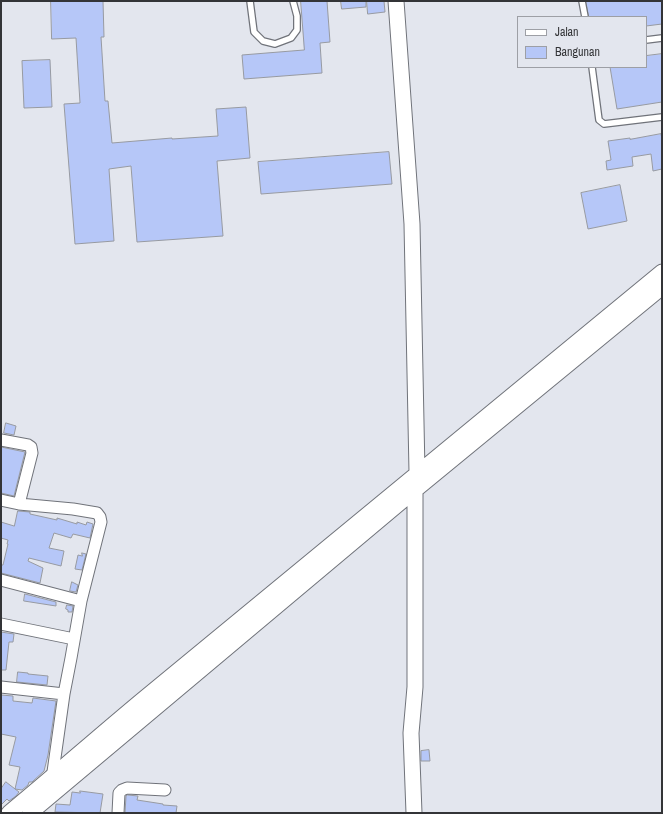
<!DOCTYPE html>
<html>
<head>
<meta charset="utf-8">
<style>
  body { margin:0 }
  #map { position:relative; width:663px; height:814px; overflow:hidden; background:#e3e6ee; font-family:"Archivo Narrow",sans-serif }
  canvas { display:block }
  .frame { position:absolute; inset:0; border:2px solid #333437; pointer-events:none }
  .legend { position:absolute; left:517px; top:16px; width:130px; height:52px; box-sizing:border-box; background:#e3e6ee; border:1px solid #9d9fa5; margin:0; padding:5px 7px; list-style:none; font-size:12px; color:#333437 }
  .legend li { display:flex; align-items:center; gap:8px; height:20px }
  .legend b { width:20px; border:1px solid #9d9fa5 }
</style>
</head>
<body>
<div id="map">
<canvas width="663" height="814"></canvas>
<div class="frame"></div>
<ul class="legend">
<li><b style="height:5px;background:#fff"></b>Jalan</li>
<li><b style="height:11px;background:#b6c7f8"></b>Bangunan</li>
</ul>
</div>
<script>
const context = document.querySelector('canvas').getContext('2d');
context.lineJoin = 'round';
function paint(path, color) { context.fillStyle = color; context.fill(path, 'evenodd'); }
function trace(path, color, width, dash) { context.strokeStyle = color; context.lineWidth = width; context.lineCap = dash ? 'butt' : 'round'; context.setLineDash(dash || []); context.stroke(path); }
const building = new Path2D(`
  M51 1H103L104 37H101L105 101H108L112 143 172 138V139L218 136 216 109 246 107 250 158 217 161 223 236 137 242 131 166 109 169 114 241 75 244 64 104 80 103 76 38 52 39Z
  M301 1H327L330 42 320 43 322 73 244 79 242 55 304 50Z
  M341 1H366V7L342 9Z
  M367 1H384L385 12 368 14Z
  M586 1H662V24L646 26V17H589Z
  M662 54V102L617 109 610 67H646V56Z
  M50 60 52 107 24 108 22 61Z
  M661 134 662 139V169L653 171 651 154 632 157 633 166 607 170 606 161 611 160 608 141 630 138V139Z
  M389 152 392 184 261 194 258 162Z
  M620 185 627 221 588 229 581 193Z
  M6 423 16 426 14 435 4 433Z
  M1 447 25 452 14 496 1 493Z
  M18 511 30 512V514L57 520V518L77 524V522L86 525 87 522 93 524 90 538 73 534 71 538 54 533 49 548 64 551 61 566 29 558 28 561 43 568 40 583 1 573V565H3L8 544H7L8 540 1 538V522L14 526Z
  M82 553 86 554 82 570 75 569 78 555 82 556Z
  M72 582 78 585 76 592 70 591Z
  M25 594 56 602V606L24 601Z
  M67 605 73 606 72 612H68V610L66 609Z
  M1 632 14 634 13 642H9L6 670H1Z
  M18 672 28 673V674L48 676 47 685 17 682Z
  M1 695 13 696V701L32 703 33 698 56 701 48 755 44 771 32 782H29L28 785 22 790 15 789 20 767 9 765 16 737 1 734Z
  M429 750 430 761H421V751Z
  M6 782 19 792 16 796 9 801 7 799 1 805V789Z
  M80 791 103 794 100 813 55 812 56 804 70 805 72 792 80 793Z
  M128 795 138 796 137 800 163 804V805L177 806 176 813H125L126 796Z`);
paint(building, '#b6c7f8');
trace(building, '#979aa1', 1);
const lane = new Path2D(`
  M250 1 254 32 263 41 275 44 291 38 297 30V16L293 1
  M582 1 585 17
  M646 40 662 38
  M592 67 599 120 604 124 662 117`);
const street = new Path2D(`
  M1 440 28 445 31 447 32 453 19 504
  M1 500 19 504 73 509 97 513 100 517 101 522 81 601 71 658 64 694 52 779
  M1 580 81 601
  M1 624 74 639
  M1 687 64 694
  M118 813 119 793 122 790 127 788 165 790`);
const secondary = new Path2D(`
  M396 1 412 224 417 472 415 490V687L411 733 414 813
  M9 813C55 775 100 735 146 697 317 555 489 413 662 272
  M30 813 415 490 662 287`);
trace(lane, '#70737a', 8);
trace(street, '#70737a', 13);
trace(secondary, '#70737a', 17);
trace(lane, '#fff', 5.5);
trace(street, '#fff', 11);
trace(secondary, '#fff', 15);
</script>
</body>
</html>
